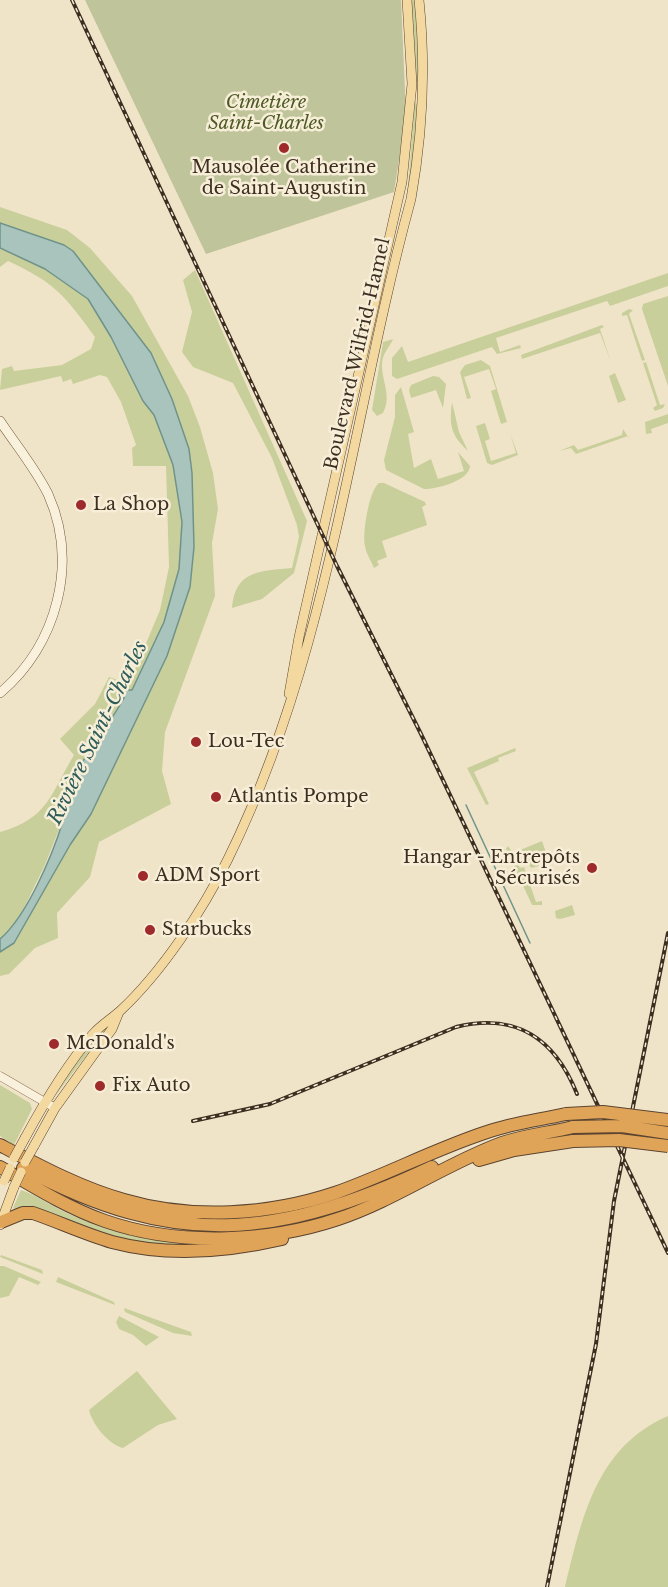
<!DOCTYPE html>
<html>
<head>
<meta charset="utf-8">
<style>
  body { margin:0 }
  canvas { display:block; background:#f0e4c8 }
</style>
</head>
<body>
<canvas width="668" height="1587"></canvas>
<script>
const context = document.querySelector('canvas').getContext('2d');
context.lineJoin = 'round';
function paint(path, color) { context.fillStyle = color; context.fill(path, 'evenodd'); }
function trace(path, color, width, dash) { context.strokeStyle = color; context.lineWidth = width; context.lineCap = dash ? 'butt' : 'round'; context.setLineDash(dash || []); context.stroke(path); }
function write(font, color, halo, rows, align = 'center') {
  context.font = font + ' "Libre Baskerville",serif'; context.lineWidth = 5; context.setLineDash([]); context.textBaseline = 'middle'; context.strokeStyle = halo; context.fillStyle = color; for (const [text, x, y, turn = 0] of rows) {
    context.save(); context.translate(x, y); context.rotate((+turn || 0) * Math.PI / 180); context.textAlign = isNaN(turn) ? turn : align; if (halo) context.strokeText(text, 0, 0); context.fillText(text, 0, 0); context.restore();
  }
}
paint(new Path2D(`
  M410 0H415L418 32V82L415 81Z
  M415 101 418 106 415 149 408 187Z
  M0 207 67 230 90 248 132 296 188 396 200 427 213 473 218 509 212 543 215 596 165 732 162 771 171 804 99 842 90 877 57 913 58 938 35 948 9 974 0 976V952L14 943 70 845 91 814 167 656 190 587 194 547 192 473 64 245 0 223Z
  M0 248 45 269 88 299 111 337 143 401 154 415 173 465 182 522 179 569 164 622 132 691 124 698 114 718 74 777 62 822 44 867 19 918 0 939V832C48 819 51 793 74 755L60 739 95 704 109 677 129 684 160 610 169 567 166 466H133L132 448 136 445 121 402 107 377 100 375 73 384 71 379 63 382 61 376 0 390 2 369 12 366 14 371 62 365 91 349 95 337C65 296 56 283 8 261L0 267Z
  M195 270 307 521 294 573 262 599 232 608C235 570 260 571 292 568L299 537 297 525 272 458 233 383 193 367 182 352 192 312 183 280Z
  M668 273V286L610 306 607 301 496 338 500 352 520 345 521 348 497 354 492 347 397 379 392 376V358L402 346 408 362Z
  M668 296V386L642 309 643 304Z
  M629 309 633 310 629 314 645 360 642 361 627 315 622 316V313Z
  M602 325 604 327 600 329 611 362 600 333 522 359 521 355Z
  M393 339C390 347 382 353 382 365 382 382 392 396 383 413L377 416 372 410 383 342Z
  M481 360 490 366 507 422 501 424 491 391 496 389 489 369 464 377 471 398 467 399 460 372 465 365Z
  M646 362 660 405 665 404 663 408 655 411 653 408 657 405 643 363Z
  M615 373 626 400 618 403 609 376Z
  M433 376 439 377 446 384 443 408 436 390 411 398 409 390 411 385Z
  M401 387 414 432 408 434 414 468 431 459 438 479 464 471 458 452 470 466C469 481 437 489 424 489L386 470 384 460 395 417V395Z
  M452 402 459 432 468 451C451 435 449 426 452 402Z
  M668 414V423L651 429 652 433 646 434 645 422Z
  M485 423 490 439 485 441 491 461 516 453 510 433 518 455 492 465 487 463 476 426Z
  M623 429 630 440 628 436 576 454 571 448 559 451 574 445 578 450 622 435Z
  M384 483 425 502 426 505 422 507 427 525 382 541 387 557 377 561 379 565 374 568C371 561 366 553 365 546 362 534 369 490 379 483Z
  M515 748 516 751 498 758 499 761 474 772 489 804 486 805 467 768Z
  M542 841 547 855 537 858 539 866 531 868 525 858 511 861 506 849 508 846 513 853Z
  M518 864 520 868 524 867 536 902 542 901V905H532L514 866Z
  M572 905 575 915 560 919 556 918 555 911Z
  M104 1030 105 1031 55 1096 80 1057Z
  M0 1085 30 1103 32 1109 14 1145 0 1136Z
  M21 1190C37 1195 54 1208 71 1215 118 1235 166 1243 217 1244V1247L149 1246 16 1211 13 1208Z
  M1 1255 42 1270 43 1274 0 1257Z
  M0 1266H4L41 1282 38 1285 19 1277 9 1296 0 1298Z
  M58 1277 114 1302 115 1305 56 1282Z
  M124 1308 191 1332 192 1336 173 1333 125 1312Z
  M119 1316 159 1337 146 1346 133 1335 119 1329 116 1322Z
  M137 1371 177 1419 158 1425 123 1448C109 1445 92 1424 89 1410Z
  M668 1416V1587H565C582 1518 596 1447 668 1416Z`), '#c9cf9b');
paint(new Path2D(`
  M85 0H401L406 114 394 192 206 254Z`), '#bfc49a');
const water = new Path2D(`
  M0 223 64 245 73 251 151 353 172 399 189 449 192 473 194 547 190 587 167 656 91 814 70 845 14 943 0 952V939C27 916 52 856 63 821 67 807 67 789 74 776 89 749 109 725 124 698L123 694 126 690H132L164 622 179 569 182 522 173 465 154 415 143 401 111 337 88 299 45 269 0 248Z`);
paint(water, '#a9c4bc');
trace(water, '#6f938a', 1.5);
trace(new Path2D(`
  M466 805 530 943`), '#6f938a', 1.5);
const tertiary = new Path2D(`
  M0 1076 55 1108`);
const secondary = new Path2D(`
  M0 421C16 445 35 468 48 494 79 563 57 645 0 693`);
const primary = new Path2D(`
  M289 694 299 637 402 182 412 84 407 0
  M25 1138C45 1101 66 1066 93 1034 101 1025 111 1019 120 1011 162 972 203 910 228 859 330 652 351 419 411 199 423 132 426 67 419 0
  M34 1146 55 1108 112 1029 119 1012
  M0 1225 14 1187`);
const motorway = new Path2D(`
  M0 1145C40 1166 81 1188 124 1200 192 1220 269 1215 335 1193 386 1175 435 1149 487 1132 513 1123 540 1120 566 1114
  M479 1160 514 1150 573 1141
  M0 1167C34 1187 68 1208 105 1221 177 1246 266 1243 338 1219 395 1200 445 1164 502 1143 525 1135 550 1133 573 1127
  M23 1168C175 1250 278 1239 432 1167
  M1 1222 23 1213H33C59 1222 85 1234 112 1242 168 1257 226 1252 282 1239`);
trace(tertiary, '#8d765c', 9);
trace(secondary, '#6f573f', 10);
trace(primary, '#5b4430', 10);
trace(motorway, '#5b4430', 14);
trace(tertiary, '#faf1dc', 8);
trace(secondary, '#faf1dc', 9);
trace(primary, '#f3d9a0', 9);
trace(motorway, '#e0a458', 12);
const rail = new Path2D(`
  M72 0 337 566 421 734 668 1253
  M193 1121 270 1104 456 1027C516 1012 555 1039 577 1094
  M547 1587 596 1344 614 1201 668 933`);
trace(rail, '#3d2e20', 4);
trace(rail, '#f7eed8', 1.5, [4.5]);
const primaryBridge = new Path2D(`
  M14 1158 25 1138
  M25 1162 34 1146
  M4 1181 10 1168
  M14 1187 21 1172`);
const motorwayBridge = new Path2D(`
  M566 1114 603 1112 668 1120
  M573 1127 622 1126 668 1133
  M573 1141 619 1140 668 1146`);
trace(primaryBridge, '#5b4430', 10, []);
trace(motorwayBridge, '#5b4430', 14, []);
trace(primaryBridge, '#f3d9a0', 9);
trace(motorwayBridge, '#e0a458', 12);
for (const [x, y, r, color] of [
  [284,148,6,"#9e2a2b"],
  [81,505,6,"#9e2a2b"],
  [196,742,6,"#9e2a2b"],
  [216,797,6,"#9e2a2b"],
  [592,868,6,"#9e2a2b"],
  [143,876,6,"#9e2a2b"],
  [150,930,6,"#9e2a2b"],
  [54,1044,6,"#9e2a2b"],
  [100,1086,6,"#9e2a2b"]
]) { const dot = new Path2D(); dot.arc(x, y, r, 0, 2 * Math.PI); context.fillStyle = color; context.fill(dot); trace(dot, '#f7eed8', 2); }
write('italic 18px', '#4d5a26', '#f7eed8', [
  ["Cimetière",266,103],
  ["Saint-Charles",266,124]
]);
write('18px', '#3d2e20', '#f7eed8', [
  ["Mausolée Catherine",284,168,"center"],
  ["de Saint-Augustin",284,189,"center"],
  ["La Shop",93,505],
  ["Lou-Tec",208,742],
  ["Atlantis Pompe",228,797],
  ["Hangar - Entrepôts",580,858,"right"],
  ["Sécurisés",580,879,"right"],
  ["ADM Sport",155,876],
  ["Starbucks",162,930],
  ["McDonald's",66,1044],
  ["Fix Auto",112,1086]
], 'left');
write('18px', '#3d2e20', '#f7eed8', [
  ["Boulevard Wilfrid-Hamel",358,354,-77]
]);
write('italic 20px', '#2f5d5a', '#f7eed8', [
  ["Rivière Saint-Charles",98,733,-64]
]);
</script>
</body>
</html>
